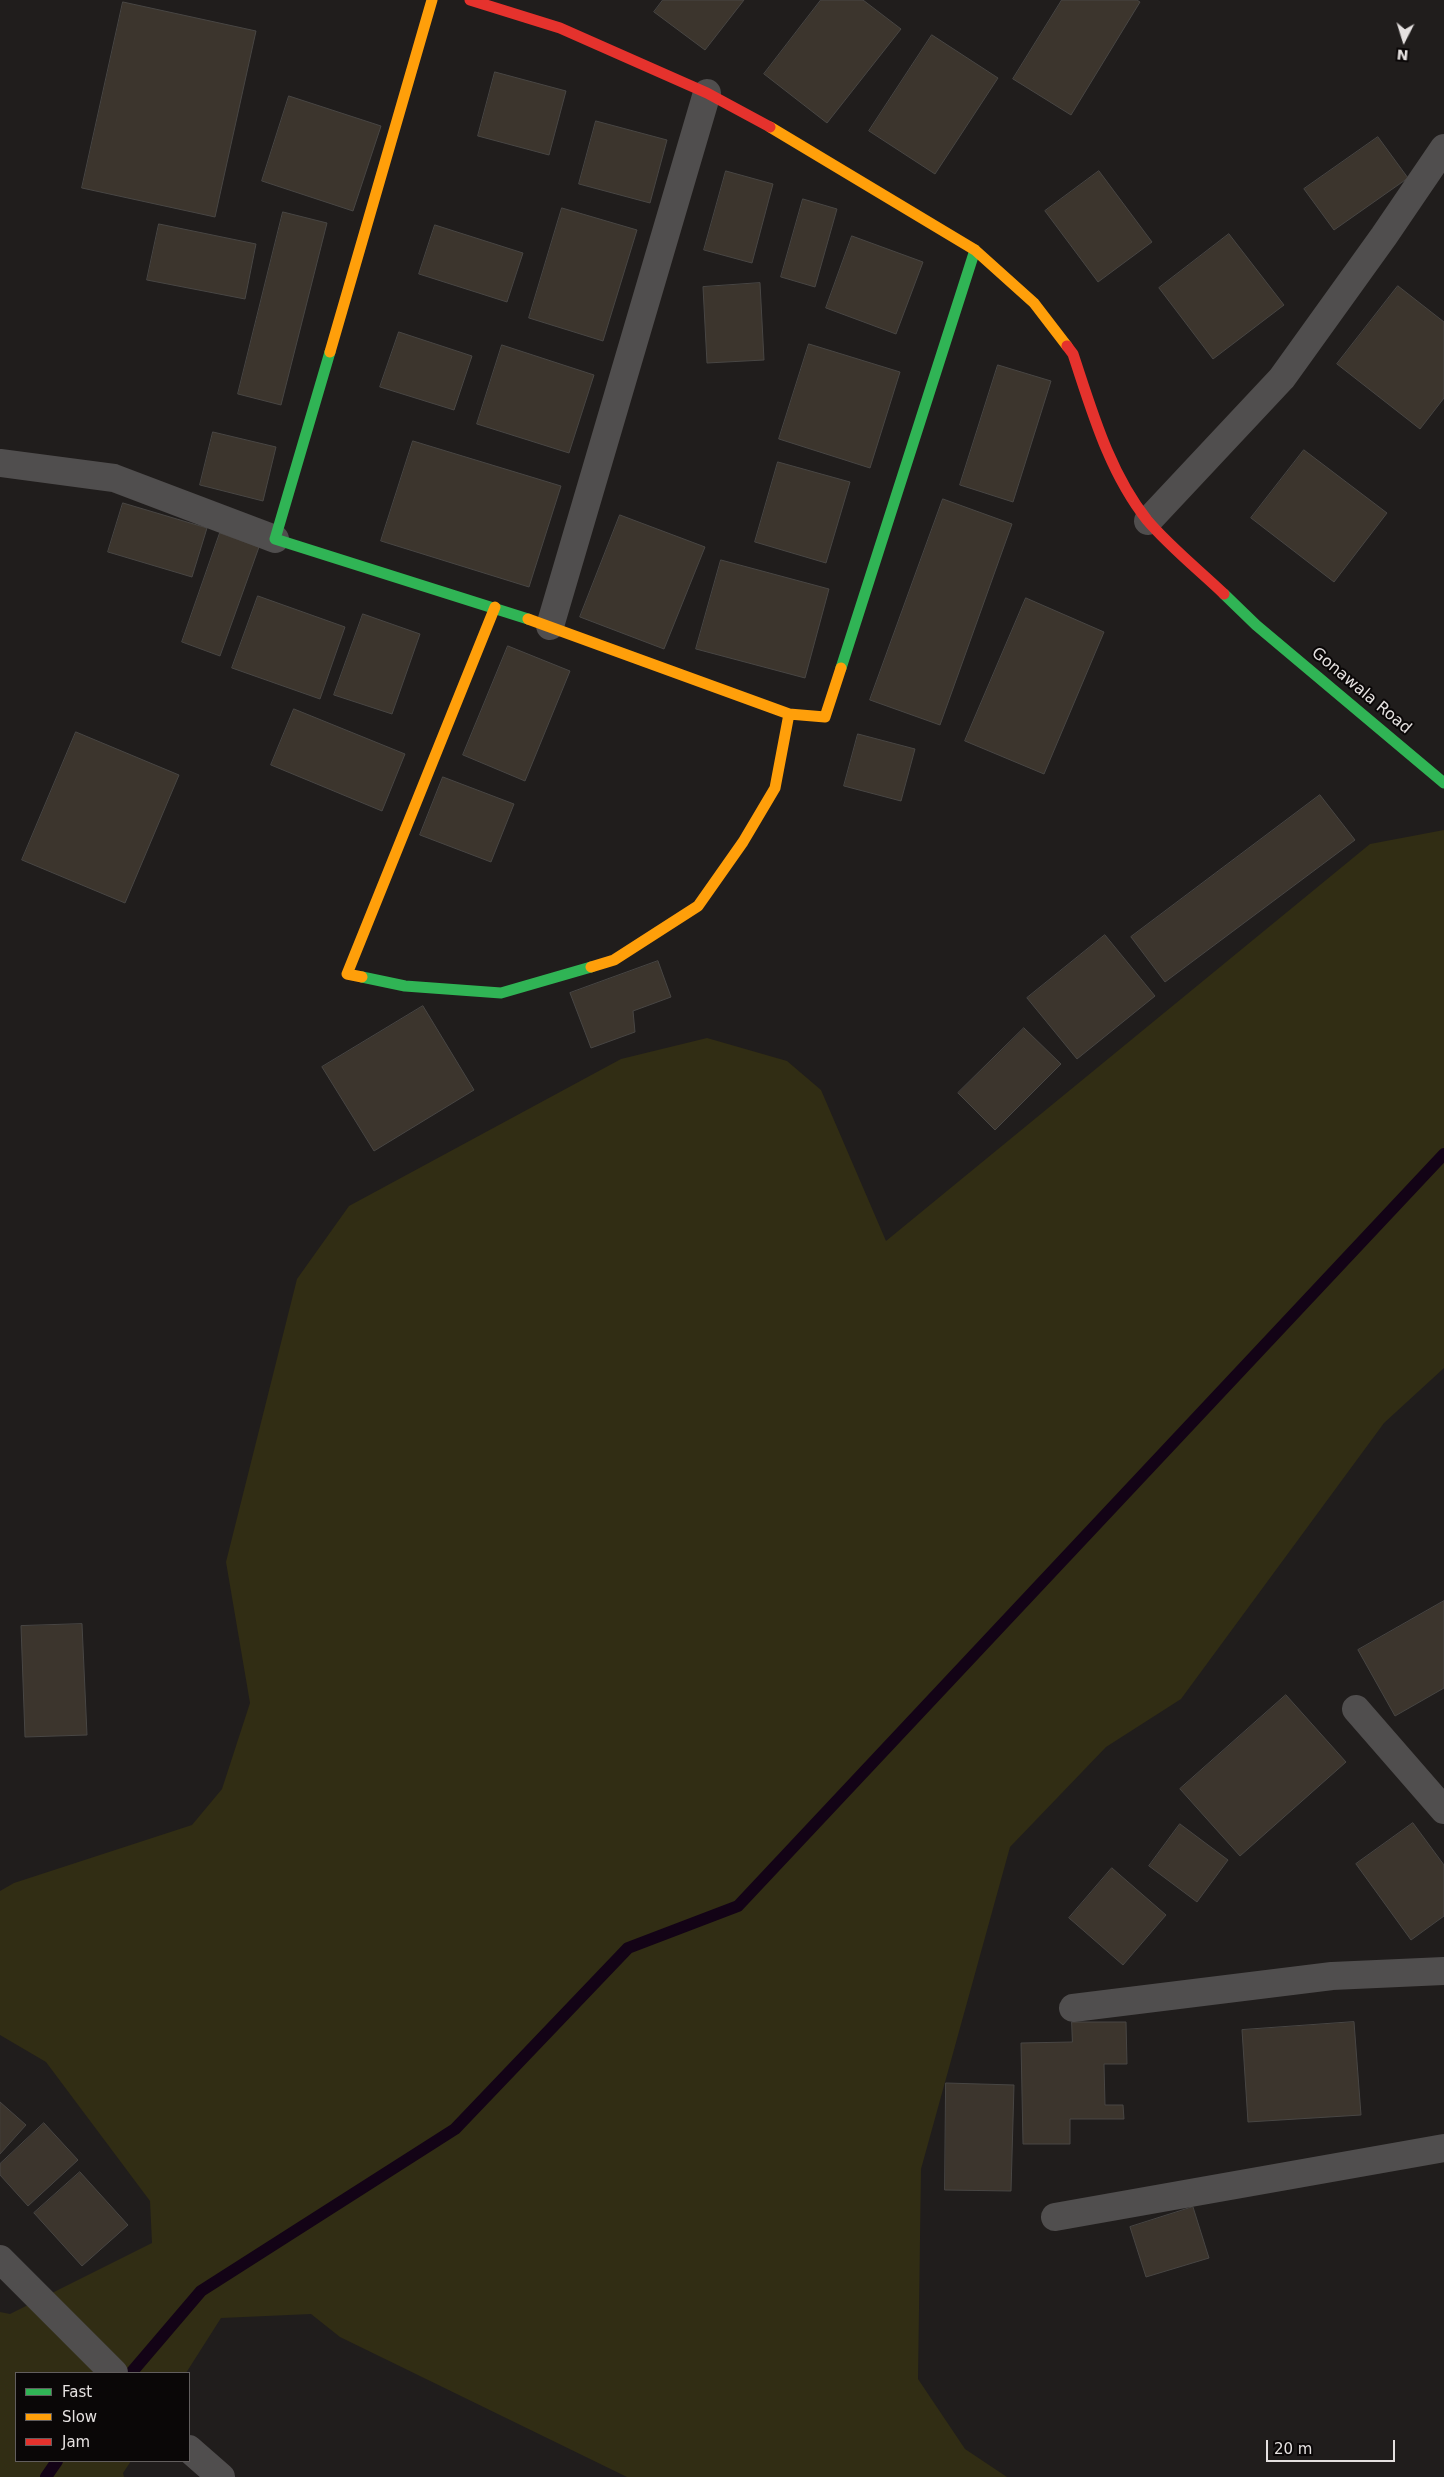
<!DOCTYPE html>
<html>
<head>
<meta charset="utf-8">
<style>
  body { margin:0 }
  #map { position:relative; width:1444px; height:2477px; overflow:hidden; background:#201d1c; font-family:"DejaVu Sans",sans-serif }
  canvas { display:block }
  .legend { position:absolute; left:15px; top:2372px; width:175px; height:90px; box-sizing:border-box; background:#0a0707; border:1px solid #625e5e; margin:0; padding:6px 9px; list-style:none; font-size:15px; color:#e5e1e0 }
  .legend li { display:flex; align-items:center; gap:10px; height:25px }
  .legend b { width:25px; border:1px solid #625e5e }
  .north { position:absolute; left:1379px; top:15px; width:50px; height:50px; -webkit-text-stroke:4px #0a0707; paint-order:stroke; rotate:185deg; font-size:14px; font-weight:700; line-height:20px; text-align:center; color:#e5e1e0 }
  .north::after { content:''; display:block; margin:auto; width:18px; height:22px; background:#e5e1e0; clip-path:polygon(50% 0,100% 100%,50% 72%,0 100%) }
  .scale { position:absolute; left:1266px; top:2440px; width:129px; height:22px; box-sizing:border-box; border:2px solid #e5e1e0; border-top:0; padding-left:6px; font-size:15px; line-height:18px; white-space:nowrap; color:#e5e1e0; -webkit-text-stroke:4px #0a0707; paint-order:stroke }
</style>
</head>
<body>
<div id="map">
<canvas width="1444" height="2477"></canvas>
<ul class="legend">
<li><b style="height:6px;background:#30b455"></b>Fast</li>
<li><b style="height:6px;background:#ff9f0a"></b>Slow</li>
<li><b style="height:6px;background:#e5322d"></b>Jam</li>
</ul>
<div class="north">N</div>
<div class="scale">20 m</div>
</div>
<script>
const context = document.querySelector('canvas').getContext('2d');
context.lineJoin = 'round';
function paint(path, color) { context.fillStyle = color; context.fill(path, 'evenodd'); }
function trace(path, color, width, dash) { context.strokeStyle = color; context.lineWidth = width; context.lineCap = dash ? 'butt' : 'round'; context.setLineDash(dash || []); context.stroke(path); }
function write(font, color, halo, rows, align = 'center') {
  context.font = font + ' "DejaVu Sans",sans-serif'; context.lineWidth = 4; context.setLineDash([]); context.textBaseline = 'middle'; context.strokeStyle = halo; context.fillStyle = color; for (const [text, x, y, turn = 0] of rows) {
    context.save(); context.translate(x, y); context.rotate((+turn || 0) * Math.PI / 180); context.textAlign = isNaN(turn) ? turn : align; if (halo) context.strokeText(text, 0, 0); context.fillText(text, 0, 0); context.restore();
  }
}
paint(new Path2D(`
  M1444 830V1368L1384 1423 1181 1699 1106 1747 1010 1847 921 2169 918 2379 965 2449 1007 2477H627L340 2337 311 2314 221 2318 186 2373H16V2461H131L123 2473 124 2477H0V2312L10 2314 152 2243 150 2201 46 2062 0 2035V1891L14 1883 192 1825 222 1789 250 1703 226 1562 297 1279 349 1206 621 1059 707 1038 787 1061 821 1090 886 1241 1370 844Z`), '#312d14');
trace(new Path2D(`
  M131 2373 201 2291 455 2129 628 1948 738 1906 1444 1154
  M46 2477 57 2461`), '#130316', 12);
const building = new Path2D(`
  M663 0H744L705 50 654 12Z
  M821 0H863L901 29 827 123 764 74Z
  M1062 0H1137L1140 2 1071 115 1013 79Z
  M123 2 256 31 215 217 82 188Z
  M932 35 998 78 935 174 869 131Z
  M495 72 566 91 549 155 478 136Z
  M289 96 381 126 353 211 262 181Z
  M596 121 667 140 650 203 579 184Z
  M1378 137 1408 178 1334 230 1304 189Z
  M726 171 773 184 752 263 704 250Z
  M1099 171 1152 242 1098 282 1045 211Z
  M803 199 837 209 815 287 781 277Z
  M562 208 637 230 603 341 529 318Z
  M283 212 327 223 281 405 238 394Z
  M159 224 256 244 245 299 147 280Z
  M435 225 523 253 507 302 419 274Z
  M1229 234 1284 305 1213 359 1159 288Z
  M852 236 923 262 896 334 826 308Z
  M760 283 764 360 707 363 703 287Z
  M1398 286 1444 322V398L1420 429 1337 364Z
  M399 332 472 356 454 410 380 387Z
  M809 344 900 372 870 468 779 439Z
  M502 345 594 375 569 453 477 424Z
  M998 365 1051 381 1013 502 960 485Z
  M213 432 276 447 263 501 200 485Z
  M413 441 561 486 529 587 381 541Z
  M1304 450 1387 513 1334 582 1251 518Z
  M778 462 850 482 826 563 755 542Z
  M943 499 1012 524 940 725 870 700Z
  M123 503 207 528 192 577 108 552Z
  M620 515 705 547 664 649 580 617Z
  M220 533 259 547 220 656 182 642Z
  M721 560 829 589 805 678 696 649Z
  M258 596 345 627 320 699 232 668Z
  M1026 598 1104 632 1044 774 965 741Z
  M363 614 420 634 392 714 334 695Z
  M508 646 570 671 525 781 463 755Z
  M294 709 405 754 382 811 271 765Z
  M76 732 179 775 125 903 22 860Z
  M858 734 915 749 901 801 844 786Z
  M443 777 514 804 491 862 420 835Z
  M1320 795 1355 840 1165 982 1131 937Z
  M1105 935 1155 996 1077 1059 1027 998Z
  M658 961 671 997 633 1011 635 1032 591 1048 570 993Z
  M423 1006 474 1090 374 1151 322 1067Z
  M1024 1028 1061 1064 995 1130 958 1093Z
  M1444 1601V1688L1395 1716 1358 1650Z
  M82 1624 87 1735 25 1737 21 1626Z
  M1286 1695 1346 1762 1240 1856 1180 1789Z
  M1413 1823 1444 1865V1916L1411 1940 1356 1864Z
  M1180 1824 1228 1860 1197 1902 1149 1866Z
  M1112 1868 1166 1915 1123 1965 1069 1918Z
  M1072 2022H1126L1127 2064H1104L1105 2105H1123L1124 2119H1070V2144H1023L1021 2043 1072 2042Z
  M1354 2022 1361 2115 1248 2122 1242 2030Z
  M946 2083 1014 2085 1011 2191 945 2190Z
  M0 2102 26 2125 0 2154Z
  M44 2123 78 2160 28 2206 0 2175V2164Z
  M80 2172 128 2225 82 2266 34 2213Z
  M1193 2207 1209 2258 1146 2277 1130 2227Z`);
paint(building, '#3c352d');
trace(building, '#484644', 1);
trace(new Path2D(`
  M0 463 114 478 275 539
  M1148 521 1282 378 1384 236 1444 148
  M550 626 707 93
  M1356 1709 1444 1810
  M1073 2008 1332 1976 1444 1971
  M1055 2217 1444 2148
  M0 2259 114 2373
  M189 2449 221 2477`), '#504e4e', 28);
trace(new Path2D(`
  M330 352 275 539 528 619
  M1224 594 1256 625 1444 783
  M841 668 975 250
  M362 977 405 986 501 993 591 967`), '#30b455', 11);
trace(new Path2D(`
  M770 127 975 250 1034 303 1067 346
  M330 352 432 0
  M528 619 789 714 825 717 841 668
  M591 967 614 960 698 906 743 842 775 788 789 714
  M362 977 347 974 495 607`), '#ff9f0a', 11);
trace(new Path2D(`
  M470 0 560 28 707 93 770 127
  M1067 346 1073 354C1092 411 1109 472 1147 520 1169 546 1200 571 1224 594`), '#e5322d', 11);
write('16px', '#e5e1e0', '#0a0707', [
  ["Gonawala Road",1361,691,40]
]);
</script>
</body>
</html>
